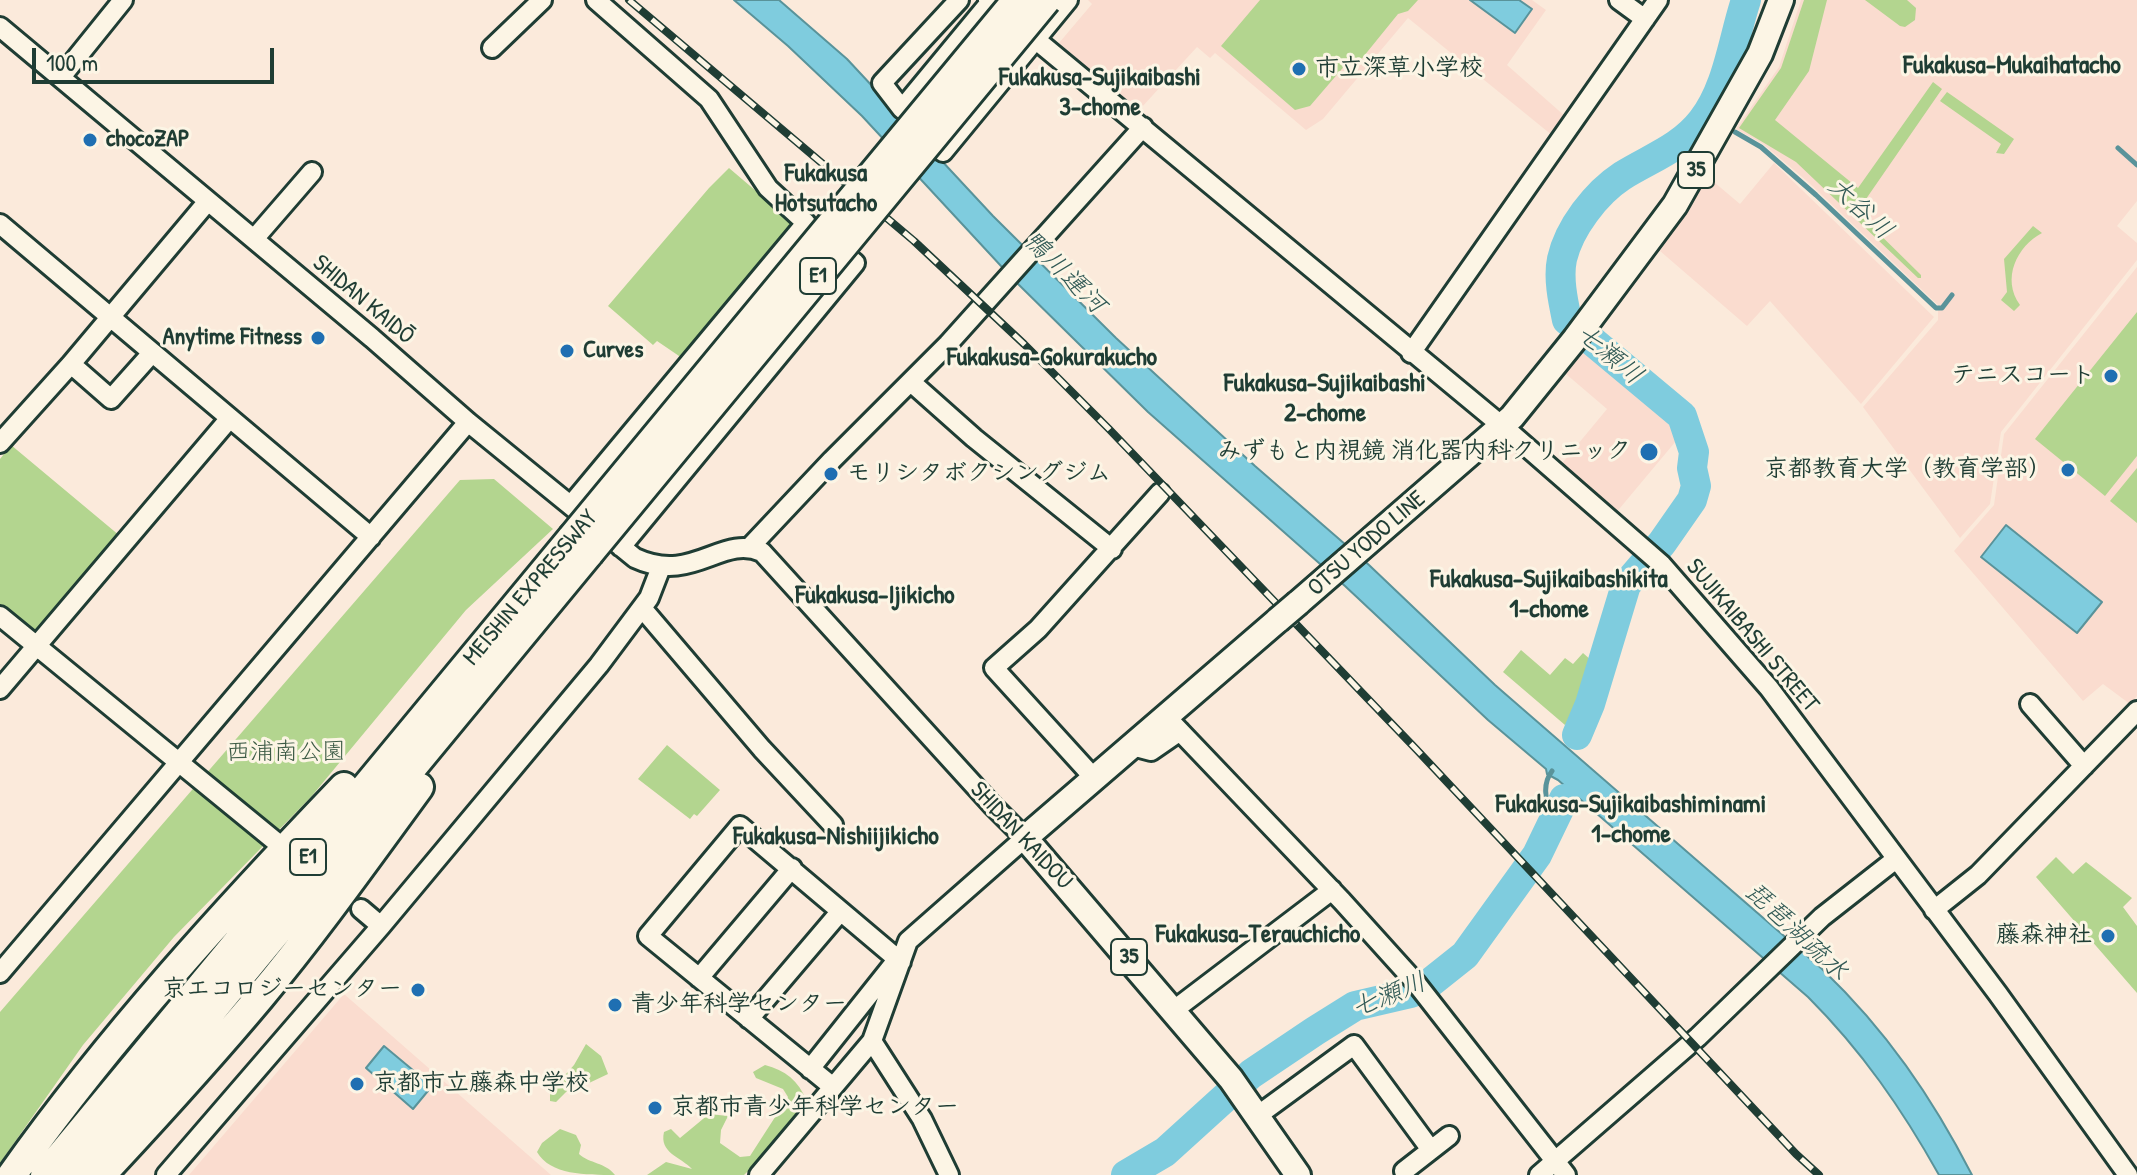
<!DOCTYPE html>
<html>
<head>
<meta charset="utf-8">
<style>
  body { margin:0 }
  #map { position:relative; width:2137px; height:1175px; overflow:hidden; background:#fbeadb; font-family:"Patrick Hand",sans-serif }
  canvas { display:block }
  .scale { position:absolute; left:32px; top:48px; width:242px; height:36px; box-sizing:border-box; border:4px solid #1f3d34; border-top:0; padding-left:10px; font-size:24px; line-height:28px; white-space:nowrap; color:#1f3d34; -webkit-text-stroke:6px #fcf5e5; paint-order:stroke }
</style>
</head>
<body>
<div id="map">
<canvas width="2137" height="1175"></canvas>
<div class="scale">100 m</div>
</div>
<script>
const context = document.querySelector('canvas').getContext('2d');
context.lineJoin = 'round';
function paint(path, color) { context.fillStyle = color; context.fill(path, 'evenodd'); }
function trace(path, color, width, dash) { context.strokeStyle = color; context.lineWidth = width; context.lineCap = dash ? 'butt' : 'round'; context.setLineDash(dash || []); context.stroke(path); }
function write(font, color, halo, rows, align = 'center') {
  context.font = font + ' "Patrick Hand","Klee One",sans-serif'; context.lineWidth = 6; context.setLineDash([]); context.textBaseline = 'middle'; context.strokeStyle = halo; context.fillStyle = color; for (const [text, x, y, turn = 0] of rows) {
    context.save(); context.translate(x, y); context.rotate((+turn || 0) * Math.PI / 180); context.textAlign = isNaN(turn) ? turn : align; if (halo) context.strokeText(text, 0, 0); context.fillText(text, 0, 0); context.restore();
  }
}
paint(new Path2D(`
  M1088 0H1532L1546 10 1507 65 1566 117 1553 136 1408 18 1323 119 1306 130 1215 53 1210 58 1197 47 1141 108 1133 102 1130 105 1059 43 1092 4Z
  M1801 0H2137V201L2117 226 2137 243V260L2001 432 1990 504 1960 538 1863 407 1938 320V305L1808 182 1763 144 1736 129 1779 67Z
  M1774 163 1934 317 1861 404 1770 301 1747 326 1660 251 1708 177 1740 204Z
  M2137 267V696L2130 704 2103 684 2083 701 1954 551 1994 505 2004 434Z
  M1588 347 1673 418 1681 435 1615 514 1559 467 1607 409 1566 374Z
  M344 994 551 1175H189Z`), '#fadccf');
paint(new Path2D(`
  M1260 0H1418L1408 11 1398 14 1355 67 1347 63 1310 106 1295 110 1221 46Z
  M1804 0H1827L1809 71 1775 120 1858 188 1933 82 1942 89 1857 212 1921 275V278H1918L1796 162 1739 128 1781 68Z
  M1865 0H1907L1916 8 1915 20 1905 27 1900 26Z
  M1947 92 2014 139 2004 154 1996 153 2001 144 1940 101Z
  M729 168 790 220V229L682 358 657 341 653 345 608 306 709 188Z
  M2033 226 2042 233C2017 246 2001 279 2020 305L2014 311 2001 300 2007 292 2004 259Z
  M2137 312V456L2105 496 2035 439Z
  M11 445 120 536 40 629 27 630 0 608V459Z
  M2137 468V523L2110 501Z
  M494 479 553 529 466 610 311 797 174 937 83 1045 0 1163V1012L460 480Z
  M1521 650 1550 675 1565 658 1573 664 1583 653 1592 661 1577 711 1565 725 1503 672Z
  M667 745 720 790 697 816 694 814 690 819 638 779Z
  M2056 857 2073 874 2086 862 2132 898 2123 907 2137 926V993L2036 877Z
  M586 1044 601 1056 608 1074 589 1083 571 1087 556 1102 550 1101V1092L574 1065Z
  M765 1065C785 1070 799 1081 806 1100L772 1148 744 1175H647L666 1162 692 1169C681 1157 659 1153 664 1132L671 1129 680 1138 709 1114 728 1116 721 1130 720 1143 740 1157 750 1156 788 1097 783 1089 756 1078 753 1072Z
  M560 1129 576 1135 581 1145 579 1154C590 1164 605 1162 615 1175 586 1175 550 1175 537 1152L542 1143Z`), '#b3d58f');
const water = new Path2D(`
  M734 0H779L847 59 993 216 1116 338 1255 466 1369 565 1495 685 1822 969C1886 1030 1932 1097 1972 1175H1939C1902 1109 1862 1051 1808 997L1558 780 1547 774 1546 769 1488 720 1345 586 1148 412 1014 280 862 116 788 46Z
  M1470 0H1519L1532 9 1515 33Z
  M2006 525 2102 602 2077 633 1981 557Z
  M384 1046 432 1086 413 1109 366 1068Z`);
paint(water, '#7fccde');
trace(water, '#59939a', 2);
trace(new Path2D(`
  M1735 132 1761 147 1816 195 1936 308H1942L1952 295
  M2118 148 2137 165
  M1552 822C1548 804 1540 787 1552 771`), '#59939a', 5);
trace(new Path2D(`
  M1577 735 1590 704 1626 585 1662 543 1692 500 1696 486 1692 468 1694 452 1682 416 1567 320C1563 301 1558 278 1562 259 1569 228 1596 193 1622 176 1651 158 1681 148 1702 121 1728 88 1733 39 1746 0
  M1126 1175 1165 1152 1251 1074 1315 1031 1355 1006 1411 993 1426 986 1465 955 1537 855 1564 799`), '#7fccde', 30);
const minor = new Path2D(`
  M959 0 882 83 902 109 992 0
  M988 0 1513 435 1661 564 1769 688 1998 994 2128 1175
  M1619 0 1645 19
  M0 27 372 338 468 422 635 558C693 585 721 534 762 552L992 805 1025 838 908 941 872 1041 759 1175
  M492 48 542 0
  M61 77 123 0
  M943 152 1068 0
  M0 224 371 537
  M254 239 312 172
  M1411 353 1658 0
  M71 364 111 399 152 353
  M911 382 974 438 1112 549
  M0 443 71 364 208 201
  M571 505 806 223 768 188 709 99 596 0
  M621 547 855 263 833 245
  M750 547 832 460 948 344 1143 127
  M642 608 762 749 833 825
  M0 616 275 841
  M0 689 230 418
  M2030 704 2084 766
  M1174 725 1342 901 1416 983 1566 1175
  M1132 746 1151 751 1180 731
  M1094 778 994 668 1038 629 1160 493
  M361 909 381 926
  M1934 910 1978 875 2137 711
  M0 973 468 422
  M699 978 792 868
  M1174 1010 1332 890
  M749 1019 840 912
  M872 1041 922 1119 949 1175
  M810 1069 896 961
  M833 1087 648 936 740 826 901 962
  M1257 1116 1354 1045 1431 1150
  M1404 1171 1449 1136
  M166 1175 381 926 599 665 649 598 661 567
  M1539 1175 1698 1037 1822 917 1896 859`);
const major = new Path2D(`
  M1298 603 1512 417 1575 339 1675 205 1760 54 1781 0
  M1278 620 1025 838 1231 1079 1298 1175`);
const highway = new Path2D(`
  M12 1175C111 1036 226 910 344 787
  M45 1175 572 538
  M76 1175 589 553
  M101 1175C155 1117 209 1058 260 997 316 930 367 858 419 787`);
trace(minor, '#1f3d34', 24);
trace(major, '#1f3d34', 30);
trace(highway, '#1f3d34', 34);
trace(minor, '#fcf5e5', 18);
trace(major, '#fcf5e5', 24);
trace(highway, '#fcf5e5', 28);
const rail = new Path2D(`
  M629 0 914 241 1024 344 1109 429 1416 749 1796 1154 1819 1175`);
trace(rail, '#1f3d34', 8);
trace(rail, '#fcf5e5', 5, [15]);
const majorBridge = new Path2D(`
  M1278 620 1298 603`);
const highwayBridge = new Path2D(`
  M572 538 1017 0
  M589 553 1046 0`);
trace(majorBridge, '#1f3d34', 30, []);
trace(highwayBridge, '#1f3d34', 34, []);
trace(majorBridge, '#fcf5e5', 24);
trace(highwayBridge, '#fcf5e5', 28);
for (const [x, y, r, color] of [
  [1299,69,8,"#1f6fb2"],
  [90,140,8,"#1f6fb2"],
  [318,338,8,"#1f6fb2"],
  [567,351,8,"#1f6fb2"],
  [2111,376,8,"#1f6fb2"],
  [1649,452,10,"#1f6fb2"],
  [2068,470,8,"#1f6fb2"],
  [831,474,8,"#1f6fb2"],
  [2108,936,8,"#1f6fb2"],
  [418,990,8,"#1f6fb2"],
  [615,1005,8,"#1f6fb2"],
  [357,1084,8,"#1f6fb2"],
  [655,1108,8,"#1f6fb2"]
]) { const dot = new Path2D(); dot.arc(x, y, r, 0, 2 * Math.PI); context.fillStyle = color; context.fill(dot); trace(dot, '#fcf5e5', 3); }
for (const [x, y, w] of [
  [1696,170,36],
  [818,276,36],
  [308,857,36],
  [1129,957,36]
]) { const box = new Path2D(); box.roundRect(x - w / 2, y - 18, w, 36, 6); context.fillStyle = '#fcf5e5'; context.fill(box); trace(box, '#1f3d34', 2); }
write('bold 22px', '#1f3d34', null, [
  ["35",1696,170],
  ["E1",818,276],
  ["E1",308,857],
  ["35",1129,957]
]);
write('bold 24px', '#1f3d34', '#fcf5e5', [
  ["市立深草小学校",1315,69],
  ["chocoZAP",106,140],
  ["Anytime Fitness",302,338,"right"],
  ["Curves",583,351],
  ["テニスコート",2095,376,"right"],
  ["みずもと内視鏡 消化器内科クリニック",1631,452,"right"],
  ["京都教育大学（教育学部）",2052,470,"right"],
  ["モリシタボクシングジム",847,474],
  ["藤森神社",2092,936,"right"],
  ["京エコロジーセンター",402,990,"right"],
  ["青少年科学センター",631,1005],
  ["京都市立藤森中学校",373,1084],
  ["京都市青少年科学センター",671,1108]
], 'left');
write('24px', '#1f3d34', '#fcf5e5', [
  ["SHIDAN KAIDŌ",363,300,40],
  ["OTSU YODO LINE",1367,544,-41],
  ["MEISHIN EXPRESSWAY",531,588,-50],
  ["SUJIKAIBASHI STREET",1752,636,50],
  ["SHIDAN KAIDOU",1021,836,47]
]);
write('24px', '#3d5b46', '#fcf5e5', [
  ["西浦南公園",286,753]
]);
write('bold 26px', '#1f3d34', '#fcf5e5', [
  ["Fukakusa-Mukaihatacho",2012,66],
  ["Fukakusa-Sujikaibashi",1100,78],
  ["3-chome",1100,108],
  ["Fukakusa",826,174],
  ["Hotsutacho",826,204],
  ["Fukakusa-Gokurakucho",1052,358],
  ["Fukakusa-Sujikaibashi",1325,384],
  ["2-chome",1325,414],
  ["Fukakusa-Sujikaibashikita",1549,580],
  ["1-chome",1549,610],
  ["Fukakusa-Ijikicho",875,596],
  ["Fukakusa-Sujikaibashiminami",1631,805],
  ["1-chome",1631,835],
  ["Fukakusa-Nishiijikicho",836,837],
  ["Fukakusa-Terauchicho",1258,935]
]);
write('italic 26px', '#325a56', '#fcf5e5', [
  ["大谷川",1860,209,43],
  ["鴨川運河",1064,273,45],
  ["七瀬川",1609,355,40],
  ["琵琶湖疏水",1796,932,43],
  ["七瀬川",1389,996,-22]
]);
</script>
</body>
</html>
